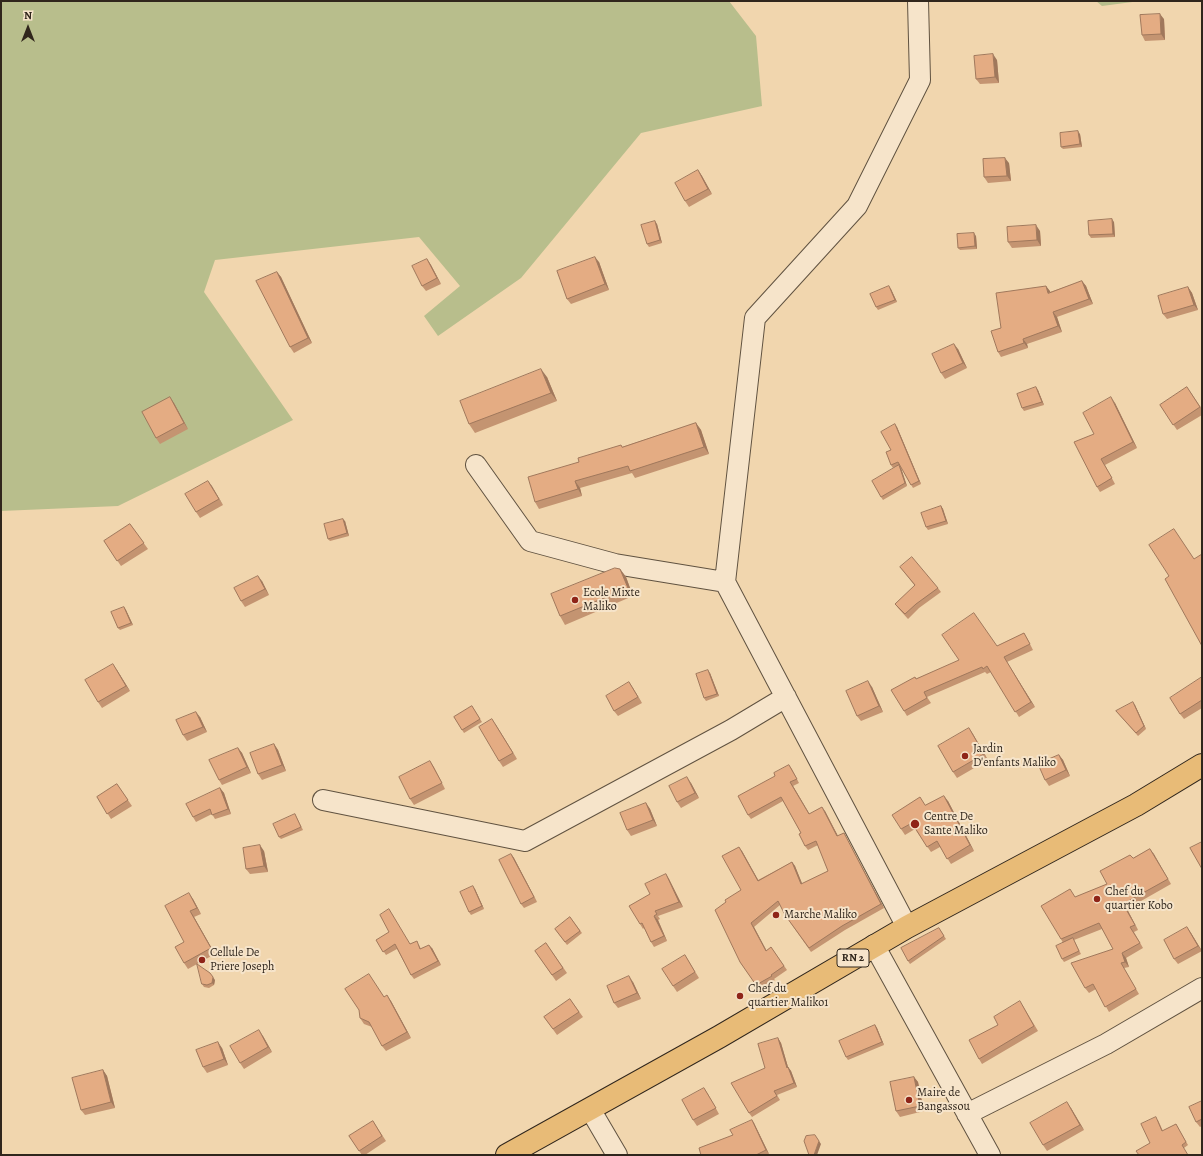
<!DOCTYPE html>
<html>
<head>
<meta charset="utf-8">
<style>
  body { margin:0 }
  #map { position:relative; width:1203px; height:1156px; overflow:hidden; background:#f1d6ae; font-family:Alegreya,serif }
  canvas { display:block }
  .frame { position:absolute; inset:0; border:2px solid #30261c; pointer-events:none }
  .north { position:absolute; left:8px; top:8px; width:40px; height:40px; -webkit-text-stroke:3px #f6e4ca; paint-order:stroke; rotate:0deg; font-size:11px; font-weight:700; line-height:16px; text-align:center; color:#30261c }
  .north::after { content:''; display:block; margin:auto; width:14px; height:18px; background:#30261c; clip-path:polygon(50% 0,100% 100%,50% 72%,0 100%) }
</style>
</head>
<body>
<div id="map">
<canvas width="1203" height="1156"></canvas>
<div class="frame"></div>
<div class="north">N</div>
</div>
<script>
const context = document.querySelector('canvas').getContext('2d');
context.lineJoin = 'round';
function paint(path, color) { context.fillStyle = color; context.fill(path, 'evenodd'); }
function trace(path, color, width, dash) { context.strokeStyle = color; context.lineWidth = width; context.lineCap = dash ? 'butt' : 'round'; context.setLineDash(dash || []); context.stroke(path); }
function write(font, color, halo, rows, align = 'center') {
  context.font = font + ' Alegreya,serif'; context.lineWidth = 4; context.setLineDash([]); context.textBaseline = 'middle'; context.strokeStyle = halo; context.fillStyle = color; for (const [text, x, y, turn = 0] of rows) {
    context.save(); context.translate(x, y); context.rotate((+turn || 0) * Math.PI / 180); context.textAlign = isNaN(turn) ? turn : align; if (halo) context.strokeText(text, 0, 0); context.fillText(text, 0, 0); context.restore();
  }
}
paint(new Path2D(`
  M1 1H729L756 36 762 106 641 133 521 278 438 336 424 316 460 286 419 237 215 260 204 292 293 420 118 506 1 511Z
  M1096 1H1140L1102 6Z`), '#b8be8c');
const minor = new Path2D(`
  M476 465 530 541 615 564 725 582
  M323 800 525 841 731 730 786 697
  M907 927 725 582 755 318 857 206 920 80 918 1
  M874 945 990 1155
  M590 1109 617 1155
  M967 1114 1106 1044 1202 988`);
const primary = new Path2D(`
  M507 1155 719 1037 907 927 1136 805 1202 765`);
trace(minor, '#605240', 22);
trace(primary, '#30261c', 24);
trace(minor, '#f6e4ca', 20);
trace(primary, '#e8bb77', 22);
paint(new Path2D(`
  M1164 19 1165 40 1145 41 1142 35Z
  M997 60 999 83 980 84 976 79Z
  M1080 134 1082 147 1063 149 1061 147Z
  M1009 163 1011 181 988 183 984 177Z
  M698 170 702 176 712 194 689 207 685 201Z
  M1114 222 1115 237 1091 238 1089 235Z
  M657 224 662 243 649 247 647 244Z
  M1040 231 1041 246 1012 248 1008 242Z
  M976 236 977 249 960 250 958 248Z
  M427 259 431 265 441 284 426 291 422 286Z
  M599 262 609 290 571 304 567 299Z
  M277 272 281 277 312 343 294 353 290 347Z
  M1082 281 1086 286 1093 304 1057 317 1062 332 1027 344 1028 348 1001 357 998 352 1001 328 1046 286 1050 292Z
  M1188 287 1192 293 1198 310 1167 319 1163 314Z
  M891 289 897 302 878 310 876 307Z
  M958 349 967 368 945 379 941 373Z
  M547 377 557 401 475 433 469 424Z
  M1187 387 1202 409V415L1177 430 1160 405Z
  M1038 390 1044 405 1024 411 1022 408Z
  M174 403 188 429 160 444 156 438Z
  M1115 403 1137 448 1105 465 1115 484 1100 492 1097 487 1094 434Z
  M696 423 701 430 709 454 635 478 632 473 580 488 582 496 539 509 535 502 579 462 621 445 622 447Z
  M897 427 921 484 913 488 900 465 899 466 901 468 907 486 883 500 881 497 897 466 893 468 891 465V450Z
  M208 481 223 505 200 518 196 512Z
  M941 506 943 509 948 524 928 530 926 527Z
  M345 521 349 536 330 541 328 539Z
  M130 524 148 549 121 566 104 541Z
  M900 567 938 588 941 592 919 608 908 619 898 608 895 604 915 586Z
  M620 569 626 577 633 596 565 625 560 616Z
  M262 581 269 595 245 607 241 601Z
  M124 607 126 610 133 625 120 630 118 628Z
  M1024 633 1027 638 1033 650 1007 662 1035 707 1019 717 991 672 987 674 985 672 927 697 931 703 907 716 904 711 916 679 997 646Z
  M117 670 130 691 102 708 98 702Z
  M710 673 719 696 706 701 704 698Z
  M1202 677V708L1184 719 1180 714Z
  M629 682 642 703 618 716 614 711Z
  M872 687 883 712 861 721 857 716Z
  M1135 705 1146 729 1138 736 1116 711Z
  M472 706 482 722 464 733 454 717Z
  M200 717 207 732 187 741 183 735Z
  M496 725 517 759 503 767 499 761Z
  M969 728 988 760 957 778 953 772Z
  M274 744 278 750 286 771 262 780 258 774Z
  M238 748 242 753 251 773 222 785 219 780Z
  M1059 755 1063 760 1070 776 1049 786 1045 780Z
  M430 761 434 767 445 789 414 805 410 799Z
  M789 765 792 769 799 783 793 786 809 814 825 811 838 836 844 833 846 837 884 908 845 930 811 952 785 915 780 905 754 927 766 951 771 947 787 970 774 979 775 980 759 989 740 962 741 890 742 851 758 880 792 862 795 866 802 884 828 871 818 845 808 850 805 846 801 833 783 801 751 819 748 815 775 776Z
  M691 783 699 798 681 808 677 802Z
  M117 784 132 806 111 819 97 797Z
  M220 788 224 793 231 814 215 819 212 814 196 822 193 817Z
  M948 801 974 851 951 864 940 847 931 852 915 829 905 835 901 829 926 805Z
  M646 803 650 809 657 826 631 836 627 830Z
  M295 814 303 830 281 839 279 837Z
  M1150 849 1171 884 1127 909 1138 930 1134 932 1143 948 1126 958 1129 967 1124 968 1139 994 1109 1012 1096 989 1089 993 1085 988 1113 949 1102 929 1074 940 1081 954 1064 962 1062 959 1063 943 1061 939 1076 897 1107 884 1133 858Z
  M264 851 268 872 250 874 246 869Z
  M511 854 514 858 537 902 524 908 521 904Z
  M666 874 669 879 683 907 658 916 660 919 658 920 667 941 654 947 651 942 644 928 643 929 640 924 650 894Z
  M475 889 484 909 471 915 469 912Z
  M193 899 201 914 194 917 215 954 188 969 184 963V942Z
  M570 917 582 933 567 945 555 929Z
  M1187 927 1191 933 1202 951 1178 964 1174 959Z
  M939 928 946 939 910 964 908 961Z
  M376 940 419 945 421 949 432 948 441 965 414 979 411 975 397 949 386 955Z
  M546 943 567 973 556 981 535 951Z
  M685 955 699 978 677 992 673 986Z
  M215 980 214 985 209 988 204 987 202 984Z
  M633 982 641 999 618 1008 614 1003Z
  M384 997 391 1001 411 1038 386 1051 382 1046 372 1027 364 1024 360 1018Z
  M570 999 583 1017 557 1035 544 1017Z
  M1023 1006 1038 1031 982 1064 979 1059 998 1025Z
  M875 1025 877 1028 884 1045 848 1060 846 1057Z
  M263 1036 272 1052 244 1069 240 1063Z
  M778 1038 781 1043 788 1067 791 1071 797 1087 777 1095 780 1100 752 1117 749 1113 765 1068Z
  M222 1048 228 1065 207 1073 203 1067Z
  M103 1070 107 1076 115 1108 85 1115 81 1110Z
  M914 1077 918 1082 924 1111 900 1117 896 1111Z
  M704 1088 708 1094 719 1114 697 1126 693 1120Z
  M1202 1101V1126L1200 1127 1196 1122Z
  M1071 1108 1084 1130 1047 1151 1043 1145Z
  M752 1120 754 1123 769 1154 767 1155H701L733 1135Z
  M1158 1120 1163 1131 1176 1124 1188 1145 1184 1148 1150 1143Z
  M373 1121 386 1141 365 1155H362L349 1136Z`), '#c49471');
paint(new Path2D(`
  M1160 14 1164 19 1165 40 1161 34Z
  M993 54 997 60 999 83 995 77Z
  M1078 131 1080 134 1082 147 1080 144Z
  M1005 158 1009 163 1011 181 1007 176Z
  M698 170 702 176 712 194 708 189Z
  M1112 219 1114 222 1115 237 1113 234Z
  M655 221 657 224 662 243 660 240Z
  M1036 225 1040 231 1041 246 1037 240Z
  M974 233 976 236 977 249 975 246Z
  M595 257 599 262 609 290 605 284Z
  M427 259 431 265 441 284 437 278Z
  M277 272 281 277 312 343 308 338Z
  M1082 281 1086 286 1093 304 1089 299Z
  M889 286 891 289 897 302 895 300Z
  M1046 286 1050 291 1051 298 1048 293Z
  M1188 287 1192 293 1198 310 1194 305Z
  M1053 312 1057 317 1062 332 1058 326Z
  M1023 339 1027 344 1028 348 1024 343Z
  M954 344 958 349 967 368 963 363Z
  M541 369 547 377 557 401 551 393Z
  M1036 387 1038 390 1044 405 1042 402Z
  M170 397 174 403 188 429 184 423Z
  M1111 397 1115 403 1137 448 1133 442Z
  M696 423 701 430 709 454 704 447Z
  M895 424 897 427 921 484 919 481Z
  M899 465 901 468 907 486 905 483Z
  M208 481 212 486 223 505 219 499Z
  M575 481 580 488 582 496 578 489Z
  M941 506 943 509 948 524 946 521Z
  M343 519 345 521 349 536 347 533Z
  M620 569 626 577 633 596 628 588Z
  M258 576 262 581 269 595 265 589Z
  M124 607 126 610 133 625 131 623Z
  M1004 657 1007 662 1035 707 1031 702Z
  M113 664 117 670 130 691 126 686Z
  M708 670 710 673 719 696 717 694Z
  M868 681 872 687 883 712 879 706Z
  M629 682 633 688 642 703 638 697Z
  M1133 702 1135 705 1146 729 1144 726Z
  M196 712 200 717 207 732 203 727Z
  M492 719 496 725 517 759 513 753Z
  M969 728 973 734 988 760 984 754Z
  M274 744 278 750 286 771 282 765Z
  M238 748 242 753 251 773 247 767Z
  M1059 755 1063 760 1070 776 1066 770Z
  M687 777 691 783 699 798 695 793Z
  M790 782 793 786 812 818 809 814Z
  M220 788 224 793 231 814 228 809Z
  M944 796 948 801 974 851 970 845Z
  M646 803 650 809 657 826 653 820Z
  M822 807 825 811 840 840 837 836Z
  M844 833 846 837 884 908 881 904Z
  M260 845 264 851 268 872 264 866Z
  M739 847 742 851 761 885 758 881Z
  M1150 849 1154 854 1171 884Z
  M511 854 514 858 537 902 534 897Z
  M792 862 795 866 804 888 801 884Z
  M666 874 669 879 683 907 679 902Z
  M473 886 475 889 484 909 482 906Z
  M189 893 193 899 201 914 197 908Z
  M1123 904 1127 909 1138 930 1135 925Z
  M190 911 194 917 215 954 211 948Z
  M654 916 658 920 667 941 664 936Z
  M751 923 754 927 769 955 766 951Z
  M1187 927 1191 933 1202 951 1198 946Z
  M429 945 432 948 441 965 438 961Z
  M1122 953 1126 958 1129 967 1125 962Z
  M629 976 633 982 641 999 637 993Z
  M213 977 215 980 214 985 212 983Z
  M387 995 391 1001 411 1038 407 1032Z
  M875 1025 877 1028 884 1045 882 1042Z
  M259 1030 263 1036 272 1052 268 1047Z
  M778 1038 781 1043 788 1067 791 1071 797 1087 794 1083 787 1068Z
  M218 1042 222 1048 228 1065 224 1059Z
  M103 1070 107 1076 115 1108 111 1102Z
  M914 1077 918 1082 924 1111 920 1106Z
  M1067 1102 1071 1108 1084 1130 1080 1125Z
  M752 1120 754 1123 769 1154 766 1150Z
  M819 1141 821 1144 817 1155H814Z`), '#a0785c');
const building = new Path2D(`
  M1160 14 1161 34 1142 35 1140 15Z
  M993 54 995 77 976 79 974 56Z
  M1078 131 1080 144 1061 147 1060 133Z
  M1005 158 1007 176 984 177 983 159Z
  M698 170 708 189 685 201 675 183Z
  M1112 219 1113 234 1089 235 1088 221Z
  M655 221 660 240 647 244 641 225Z
  M1036 225 1037 240 1008 242 1007 227Z
  M974 233 975 246 958 248 957 234Z
  M595 257 605 284 567 299 557 271Z
  M427 259 437 278 422 286 412 266Z
  M277 272 308 338 290 347 256 281Z
  M1082 281 1089 299 1053 312 1058 326 1023 339 1024 343 998 352 991 331 1001 328 996 293 1046 286 1048 293Z
  M889 286 895 300 876 307 870 294Z
  M1188 287 1194 305 1163 314 1158 296Z
  M954 344 963 363 941 373 932 354Z
  M541 369 551 393 469 424 460 401Z
  M1036 387 1042 402 1022 408 1017 394Z
  M1187 387 1200 407 1173 425 1160 405Z
  M170 397 184 423 156 438 142 412Z
  M1111 397 1133 442 1101 459 1112 478 1097 487 1074 442 1094 434 1083 413Z
  M696 423 704 447 630 471 628 466 575 481 578 489 535 502 528 477 579 462 578 458 621 445 622 447Z
  M895 424 919 481 911 485 898 462 891 465 886 452 891 450 881 432Z
  M899 465 905 483 881 497 872 481Z
  M208 481 219 499 196 512 185 494Z
  M941 506 946 521 926 527 921 513Z
  M343 519 347 533 328 539 324 524Z
  M130 524 144 543 117 561 104 541Z
  M1174 529 1194 559 1202 554V646L1165 579 1169 576 1149 545Z
  M912 557 938 588 916 604 905 614 895 604 915 585 900 567Z
  M615 568 620 569 628 588 560 616 551 594Z
  M258 576 265 589 241 601 234 588Z
  M124 607 131 623 118 628 111 612Z
  M974 613 997 646 1024 633 1030 644 1004 657 1031 702 1015 712 987 666 983 669 982 667 924 692 927 698 904 711 891 690 915 677 916 679 959 660 942 635Z
  M113 664 126 686 98 702 85 680Z
  M708 670 717 694 704 698 696 674Z
  M1202 677V700L1180 714 1170 698Z
  M868 681 879 706 857 716 846 691Z
  M629 682 638 697 614 711 606 696Z
  M1133 702 1144 726 1136 733 1116 711Z
  M472 706 480 719 462 730 454 717Z
  M196 712 203 727 183 735 176 720Z
  M492 719 513 753 499 761 479 727Z
  M969 728 984 754 953 772 938 746Z
  M274 744 282 765 258 774 250 753Z
  M238 748 247 767 219 780 209 760Z
  M1059 755 1066 770 1045 780 1038 764Z
  M430 761 442 783 410 799 399 777Z
  M789 765 797 779 790 782 809 814 822 807 837 836 844 833 881 904 842 926 809 948 785 915 778 901 751 923 766 951 771 947 784 966 771 975 772 976 756 985 740 962 715 910 726 902 725 900 741 890 722 856 739 847 758 881 792 862 801 884 828 871 816 841 805 846 799 834 801 833 781 797 748 815 738 796 775 776 774 773Z
  M687 777 695 793 677 802 669 786Z
  M117 784 128 800 107 814 97 797Z
  M220 788 228 809 212 815 210 809 193 817 186 804Z
  M944 796 970 845 947 859 937 841 927 847 912 823 901 829 892 815 920 797 925 805Z
  M646 803 653 820 627 830 620 813Z
  M295 814 301 827 279 837 273 824Z
  M1202 842V869L1190 848Z
  M260 845 264 866 246 869 243 848Z
  M1150 849 1168 879 1123 904 1135 925 1130 927 1140 943 1122 953 1125 962 1121 963 1136 989 1105 1007 1093 984 1085 988 1071 963 1113 949 1099 923 1061 939 1041 906 1070 889 1075 897 1107 884 1100 871 1130 855 1133 858Z
  M511 854 534 897 521 904 499 860Z
  M666 874 679 902 655 911 657 914 654 916 664 936 651 942 642 923 640 924 629 906 650 894 645 884Z
  M473 886 482 906 469 912 460 892Z
  M189 893 197 908 190 911 211 948 184 963 175 947 184 942 165 906Z
  M389 909 410 944 417 941 420 949 429 945 438 961 411 975 395 944 383 952 376 940 389 932 380 915Z
  M570 917 580 931 565 942 555 929Z
  M1187 927 1198 946 1174 959 1164 940Z
  M939 928 944 936 908 961 901 948Z
  M1073 938 1079 951 1062 959 1056 946Z
  M546 943 563 968 552 975 535 951Z
  M685 955 695 972 673 986 662 969Z
  M197 964 210 973 213 977 212 983 207 985 202 984Z
  M369 974 384 997 387 995 407 1032 382 1046 369 1022 360 1018 359 1010 345 989Z
  M629 976 637 993 614 1003 607 986Z
  M570 999 579 1012 553 1029 544 1017Z
  M1020 1001 1034 1026 979 1059 969 1040 998 1025 994 1017Z
  M875 1025 882 1042 846 1057 839 1041Z
  M259 1030 268 1047 240 1063 230 1046Z
  M778 1038 787 1068 788 1067 794 1083 774 1091 777 1096 749 1113 731 1083 765 1068 758 1044Z
  M218 1042 224 1059 203 1067 196 1050Z
  M103 1070 111 1102 81 1110 72 1078Z
  M914 1077 920 1106 896 1111 890 1082Z
  M704 1088 716 1108 693 1120 682 1100Z
  M1202 1101V1119L1196 1122 1189 1107Z
  M1067 1102 1080 1125 1043 1145 1030 1123Z
  M1156 1117 1162 1131 1176 1124 1186 1142 1182 1145 1188 1155H1139L1136 1151 1150 1143 1141 1124Z
  M752 1120 766 1150 756 1155H701L699 1148 733 1135 730 1130Z
  M373 1121 382 1136 359 1151 349 1136Z
  M815 1135 819 1141 814 1155H809L804 1141 806 1136Z`);
paint(building, '#e4ac83');
trace(building, '#a0785c', 1);
for (const [x, y, r, color] of [
  [575,600,4,"#8f2418"],
  [965,756,4,"#8f2418"],
  [915,824,5,"#8f2418"],
  [1097,899,4,"#8f2418"],
  [776,915,4,"#8f2418"],
  [202,960,4,"#8f2418"],
  [740,996,4,"#8f2418"],
  [909,1100,4,"#8f2418"]
]) { const dot = new Path2D(); dot.arc(x, y, r, 0, 2 * Math.PI); context.fillStyle = color; context.fill(dot); trace(dot, '#f6e4ca', 1.5); }
for (const [x, y, w] of [
  [853,958,32]
]) { const box = new Path2D(); box.roundRect(x - w / 2, y - 9, w, 18, 3); context.fillStyle = '#f6e4ca'; context.fill(box); trace(box, '#30261c', 1); }
write('bold 11px', '#30261c', null, [
  ["RN 2",853,958]
]);
write('12px', '#30261c', '#f6e4ca', [
  ["Ecole Mixte",583,593],
  ["Maliko",583,607],
  ["Jardin",973,749],
  ["D'enfants Maliko",973,763],
  ["Centre De",924,817],
  ["Sante Maliko",924,831],
  ["Chef du",1105,892],
  ["quartier Kobo",1105,906],
  ["Marche Maliko",784,915],
  ["Cellule De",210,953],
  ["Priere Joseph",210,967],
  ["Chef du",748,989],
  ["quartier Maliko1",748,1003],
  ["Maire de",917,1093],
  ["Bangassou",917,1107]
], 'left');
</script>
</body>
</html>
